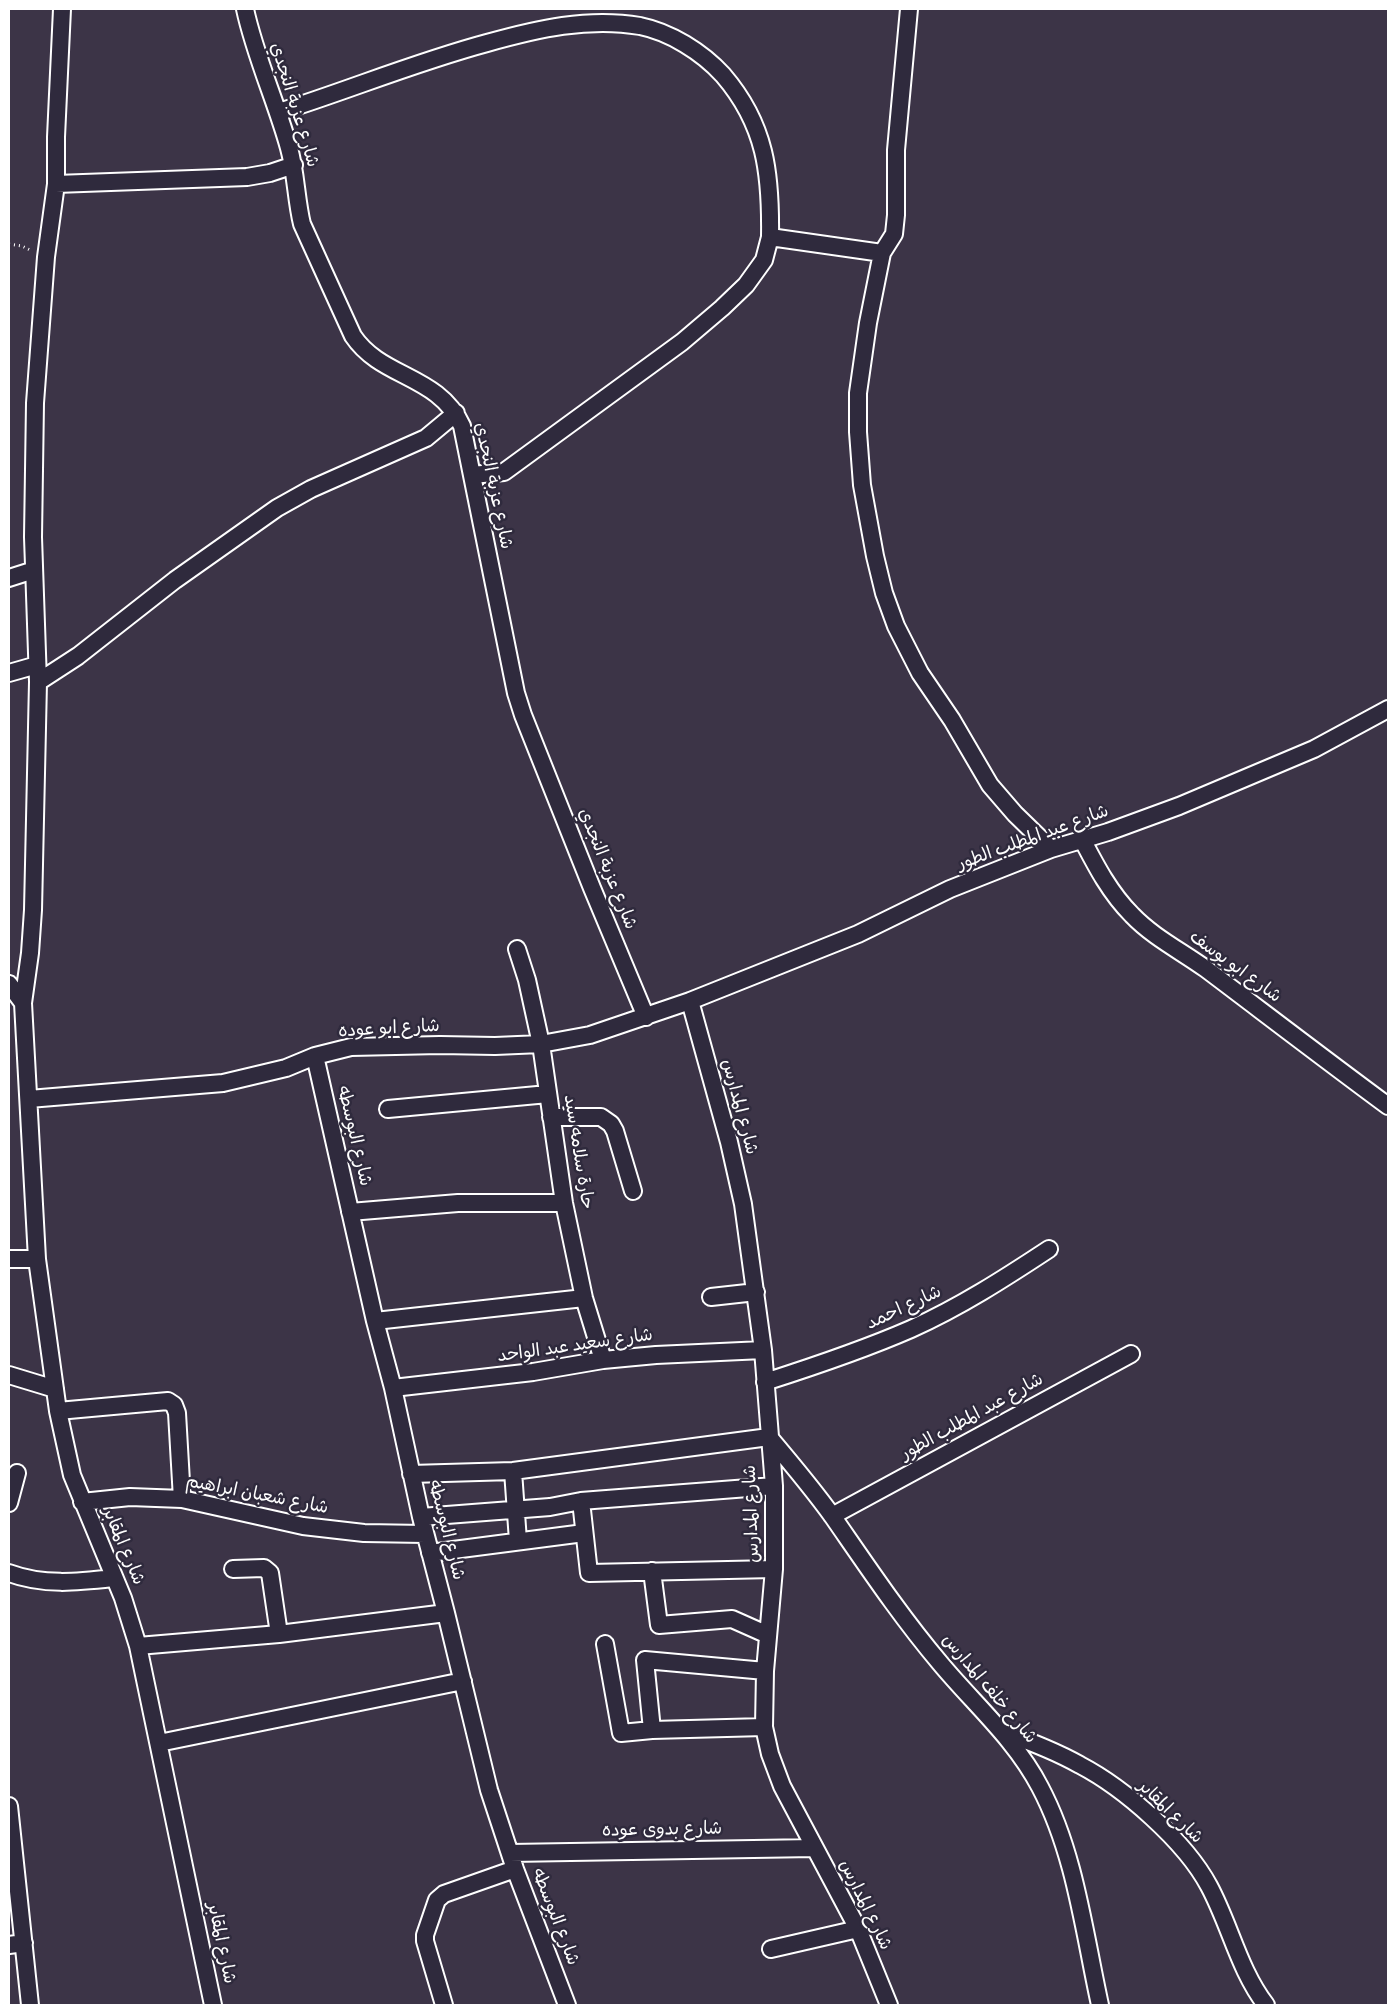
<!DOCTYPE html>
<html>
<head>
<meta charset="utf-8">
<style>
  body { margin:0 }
  #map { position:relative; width:1397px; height:2014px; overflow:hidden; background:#3c3447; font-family:Itim,sans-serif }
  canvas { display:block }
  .frame { position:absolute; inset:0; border:10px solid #fff; pointer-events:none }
</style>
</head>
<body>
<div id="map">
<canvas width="1397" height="2014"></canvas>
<div class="frame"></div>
</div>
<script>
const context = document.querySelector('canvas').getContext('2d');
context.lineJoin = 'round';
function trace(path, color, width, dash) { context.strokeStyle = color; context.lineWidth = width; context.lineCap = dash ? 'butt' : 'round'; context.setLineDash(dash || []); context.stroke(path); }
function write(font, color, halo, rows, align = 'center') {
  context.font = font + ' Itim,"Playpen Sans Arabic",sans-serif'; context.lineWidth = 5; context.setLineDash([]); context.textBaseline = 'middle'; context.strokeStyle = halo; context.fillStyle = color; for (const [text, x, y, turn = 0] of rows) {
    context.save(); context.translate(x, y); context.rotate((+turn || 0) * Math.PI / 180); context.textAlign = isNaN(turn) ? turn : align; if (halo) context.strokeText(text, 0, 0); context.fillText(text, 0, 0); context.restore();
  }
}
const street = new Path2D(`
  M62 9 56 137V184L46 257 35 403 33 537 38 682 33 910 30 953 23 1003 37 1259 58 1411 72 1475 123 1598 138 1646 213 2005
  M245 9C255 56 276 101 289 148 296 173 296 199 302 224L353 336C382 379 438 374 462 426L516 693 523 715 592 888 646 1017
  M909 9 896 150V215L894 234 882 253 868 323 858 393V432L862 485 875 556 884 593 896 626 920 673 952 720 990 785 1015 814 1051 849
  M279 112C349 90 416 62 487 43 537 29 588 17 640 26 670 32 702 52 723 75 766 125 771 174 770 237L882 253
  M56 184 247 177 270 173 294 165
  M472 475 504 472 682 342 722 308 746 285 764 260 770 237
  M9 578 34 570
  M9 673 37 665
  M38 682 78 656 175 580 277 508 311 489 426 438 456 413
  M1082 839C1096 866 1110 893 1132 915 1153 937 1181 951 1206 969 1267 1015 1327 1061 1388 1106
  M517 949 527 980 541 1044 564 1203 584 1298 603 1360
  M9 984 23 1003
  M690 1001 729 1142 743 1204 763 1350 774 1486V1569L765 1671 764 1727 770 1754 782 1786 858 1929 889 2005
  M315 1056 375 1321 393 1388 421 1517 446 1613 489 1790 515 1869 567 2005
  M29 1099 223 1083 286 1068 315 1056 351 1047 440 1045 495 1046 541 1044 590 1035 690 1001 858 934 950 889 1051 849 1108 832 1179 806 1314 749 1388 709
  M388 1109 548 1094
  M551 1117H601L611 1124 615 1131 633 1191
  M350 1212 458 1203H564
  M9 1259H37
  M711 1297 756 1292
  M375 1321 584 1298
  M9 1375 55 1389
  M765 1382C815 1366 863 1350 911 1329 960 1307 1005 1278 1049 1249
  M393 1388 533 1372 603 1360 656 1355 763 1350
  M58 1411 168 1401 174 1405 177 1413 182 1499
  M513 1471 518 1541
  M411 1474 513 1471 769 1437C791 1463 813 1489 833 1517 867 1566 901 1617 940 1663 974 1704 1015 1739 1040 1787 1075 1853 1084 1932 1100 2005
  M581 1501 589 1573 774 1569
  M82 1502 130 1497 182 1499 303 1526 364 1533 425 1534
  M9 1503 17 1473
  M832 1516 1131 1354
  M421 1517 550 1507 581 1501 774 1486
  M430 1553 584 1533
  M233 1569 264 1568 270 1573 279 1634
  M652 1571 659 1625 732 1619 768 1635
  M9 1573C44 1586 78 1582 114 1578
  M605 1644 621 1733 652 1730 764 1727
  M138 1646 279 1634 446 1613
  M652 1730 645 1660 765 1671
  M1003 1732C1029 1741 1055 1751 1080 1765 1124 1788 1185 1841 1209 1886 1230 1925 1239 1970 1266 2005
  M159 1743 463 1681
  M9 1806 30 2005
  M510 1853 814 1848
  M9 1945 24 1943
  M771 1949 858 1929
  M444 2005 425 1941V1935L437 1900 444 1894 515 1869`);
trace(street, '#fff', 20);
trace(new Path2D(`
  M9 244 22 246 32 251`), '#fff', 3, [1, 4]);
trace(street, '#2f2a3d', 16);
write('18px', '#fff', '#2f2a3d', [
  ["شارع عزبة النجدي",294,105,73],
  ["شارع عزبة النجدي",493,486,78],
  ["شارع عبد المطلب الطور",1033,838,-20],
  ["شارع عزبة النجدي",607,869,68],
  ["شارع ابو يوسف",1235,967,36],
  ["شارع ابو عوده",389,1029,-3],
  ["شارع المدارس",739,1107,75],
  ["شارع البوسطه",354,1136,77],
  ["حارة سلامه سيد",578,1152,81],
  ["شارع احمد",904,1308,-25],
  ["شارع سعيد عبد الواحد",575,1346,-8],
  ["شارع عبد المطلب الطور",972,1417,-29],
  ["شارع شعبان ابراهيم",257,1495,11],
  ["شارع المدارس",752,1514,-92],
  ["شارع البوسطه",446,1530,76],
  ["شارع المقابر",123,1546,67],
  ["شارع خلف المدارس",989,1689,50],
  ["شارع المقابر",1170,1812,44],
  ["شارع بدوى عوده",662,1830,-1],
  ["شارع المدارس",865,1905,64],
  ["شارع البوسطه",555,1917,69],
  ["شارع المقابر",221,1943,78]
]);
</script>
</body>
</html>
